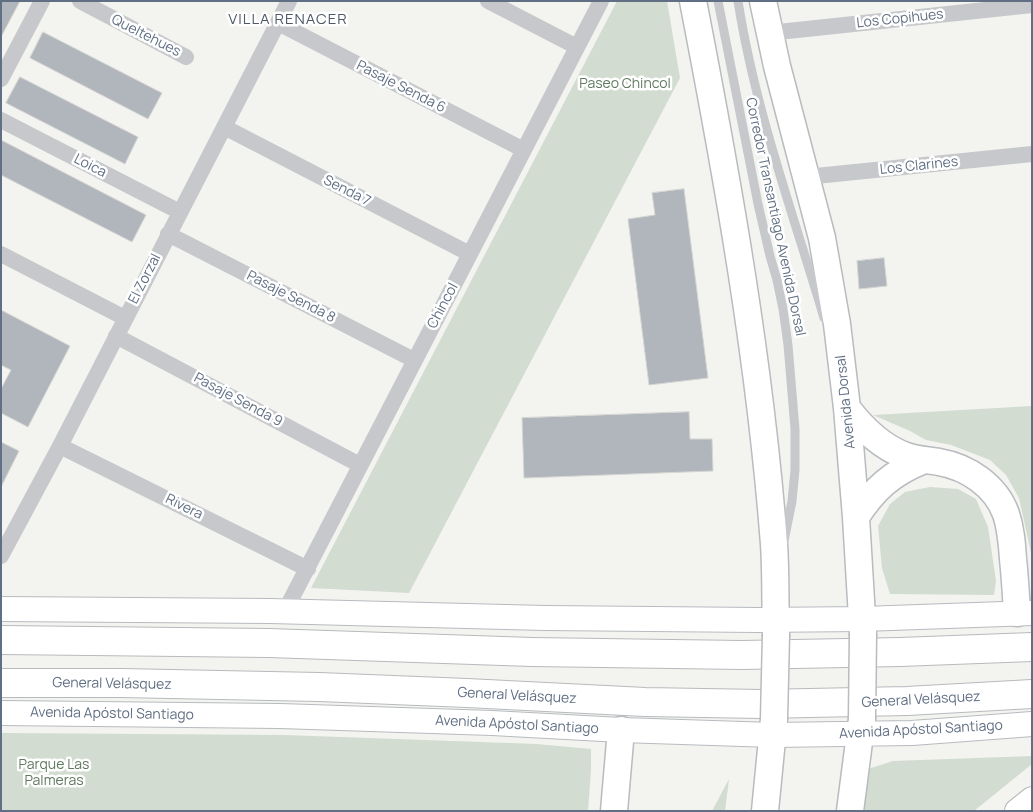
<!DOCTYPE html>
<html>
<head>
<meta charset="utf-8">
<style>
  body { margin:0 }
  #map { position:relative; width:1033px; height:812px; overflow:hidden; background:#f3f4ef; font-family:Manrope,sans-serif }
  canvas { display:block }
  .frame { position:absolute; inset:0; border:2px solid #606f83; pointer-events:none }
</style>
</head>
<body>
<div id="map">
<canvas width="1033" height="812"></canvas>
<div class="frame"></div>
</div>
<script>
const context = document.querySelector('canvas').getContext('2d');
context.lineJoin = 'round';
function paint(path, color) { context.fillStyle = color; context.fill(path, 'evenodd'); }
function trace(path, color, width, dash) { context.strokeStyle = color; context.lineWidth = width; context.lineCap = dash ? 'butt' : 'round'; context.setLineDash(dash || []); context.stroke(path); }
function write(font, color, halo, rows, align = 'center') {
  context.font = font + ' Manrope,sans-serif'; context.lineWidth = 5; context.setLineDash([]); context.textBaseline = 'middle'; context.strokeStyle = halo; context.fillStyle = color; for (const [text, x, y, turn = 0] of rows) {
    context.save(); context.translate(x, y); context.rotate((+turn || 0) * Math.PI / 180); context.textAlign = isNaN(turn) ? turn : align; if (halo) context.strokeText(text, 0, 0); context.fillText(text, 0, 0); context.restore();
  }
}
paint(new Path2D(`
  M617 1H667L680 78 409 593 311 588Z
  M1032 406V557L1019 498 1006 475 990 460 951 445 926 440 910 431 873 415Z
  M930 487 958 489 976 499 988 527 996 581 994 595 890 594 882 568 878 526 890 504 905 492Z
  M1 733 285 735 537 744 591 749V770L588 811H1Z
  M1032 756V764L974 811H862L868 769 893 761Z
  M729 779 725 811H712Z`), '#d3dcd0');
const building = new Path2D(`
  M1 1H20L1 37Z
  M43 32 162 93 148 119 30 58Z
  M20 77 138 137 125 164 6 103Z
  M1 140 146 215 132 242 1 175Z
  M684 189 708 378 649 385 628 219 655 215 652 193Z
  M884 258 887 286 859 289 857 261Z
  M1 310 70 346 28 427 1 413V389L11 370 1 365Z
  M689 412 690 439H712L713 471 524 478 522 418Z
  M1 442 19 451 1 487Z`);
paint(building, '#b0b6bc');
trace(building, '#d5d5d2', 1);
const secondary = new Path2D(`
  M1 609 270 611 545 618 758 620 863 619 1032 613
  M1 713 280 716 492 723 621 730 773 735 912 733 1032 724
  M1017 811 1032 799`);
const primary = new Path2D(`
  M693 1C728 181 760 361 774 544 776 574 775 604 776 635
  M763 1 777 66 822 238 837 324 847 408 856 517 863 634
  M847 408C863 429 881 447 906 456 917 460 928 460 939 462 968 467 996 486 1006 514 1011 529 1012 544 1013 559 1015 577 1016 595 1017 613
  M856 517C874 489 892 473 922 461
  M614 811 621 730
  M765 811 774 719
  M850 811 862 719`);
const highway = new Path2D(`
  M1 640 269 643 532 652 742 655 900 652 1032 647
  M1 683H121L319 687 467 693 645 702 761 704 907 701 1032 694`);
trace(secondary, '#b7bbc0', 26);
trace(primary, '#b8bbbf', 29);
trace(highway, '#b7babd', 30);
trace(new Path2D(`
  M718 1 758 204 770 256 777 280 783 309 788 345 795 429V470L792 501 784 541
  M738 1C755 110 793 213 824 318`), '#c6c8cc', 9);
trace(new Path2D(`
  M80 1 186 57
  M488 1 577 47
  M278 23 524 150
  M769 33 1032 5
  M1 79 42 1
  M1 120 180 212
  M224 127 470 254
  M806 177 1032 154
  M168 234 414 360
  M1 254 125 318
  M116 336 360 465
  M60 446 308 569
  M1 556 60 446 289 1
  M285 611 601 1`), '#c6c8cc', 16);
trace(secondary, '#fff', 24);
trace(primary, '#fff', 26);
trace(highway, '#fff', 28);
const primaryBridge = new Path2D(`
  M774 719 776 635
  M862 719 863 634`);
trace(primaryBridge, '#b8bbbf', 29, []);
trace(primaryBridge, '#fff', 26);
write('14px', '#606f83', '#fff', [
  ["Los Copihues",900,19,-6],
  ["Queltehues",146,36,27],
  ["Pasaje Senda 6",401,87,27],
  ["Loica",90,166,27],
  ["Los Clarines",919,166,-6],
  ["Senda 7",347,191,27],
  ["Corredor Transantiago Avenida Dorsal",775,217,78],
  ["El Zorzal",145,279,-63],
  ["Pasaje Senda 8",291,297,27],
  ["Chincol",443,306,-62],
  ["Pasaje Senda 9",238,400,28],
  ["Avenida Dorsal",846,402,-96],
  ["Rivera",184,507,26],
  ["General Velásquez",112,684,1],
  ["General Velásquez",517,696,3],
  ["General Velásquez",921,700,-3],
  ["Avenida Apóstol Santiago",112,714,1],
  ["Avenida Apóstol Santiago",517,725,3],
  ["Avenida Apóstol Santiago",921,730,-3]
]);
write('14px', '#617a5f', '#fff', [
  ["Paseo Chincol",625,84],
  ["Parque Las",54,765],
  ["Palmeras",54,781]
]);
context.letterSpacing = '1px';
write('15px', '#4f5967', '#fff', [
  ["VILLA RENACER",288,20]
]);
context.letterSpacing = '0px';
</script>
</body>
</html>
